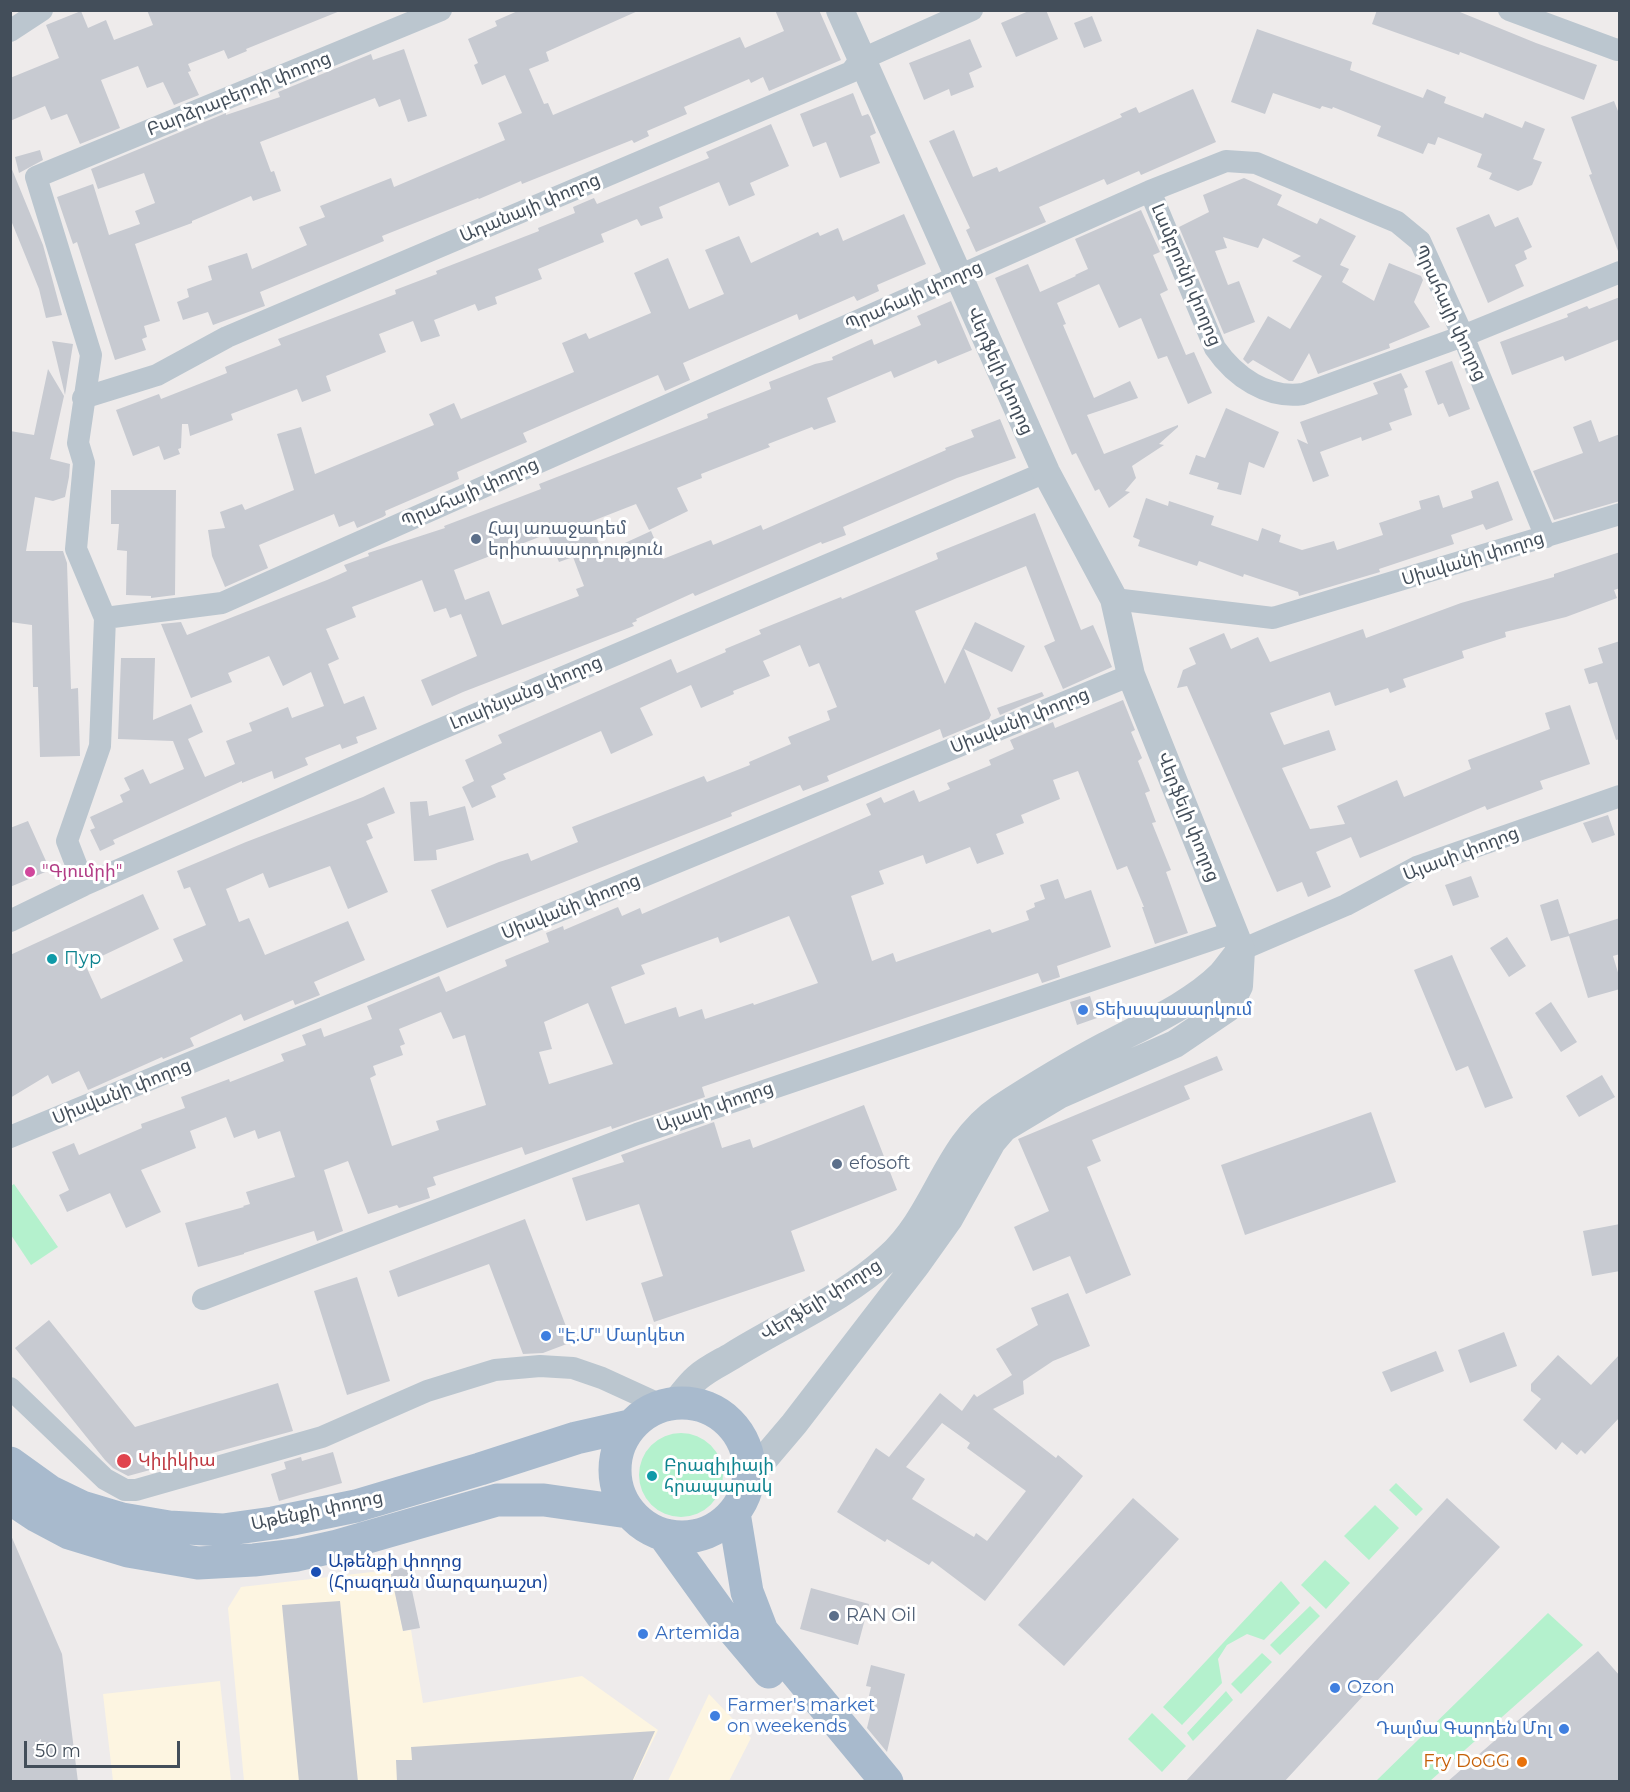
<!DOCTYPE html>
<html>
<head>
<meta charset="utf-8">
<style>
  body { margin:0 }
  #map { position:relative; width:1630px; height:1792px; overflow:hidden; background:#eeebeb; font-family:Montserrat,sans-serif }
  canvas { display:block }
  .frame { position:absolute; inset:0; border:12px solid #434e5a; pointer-events:none }
  .scale { position:absolute; left:24px; top:1741px; width:156px; height:27px; box-sizing:border-box; border:3px solid #434e5a; border-top:0; padding-left:8px; font-size:18px; line-height:21px; white-space:nowrap; color:#434e5a; -webkit-text-stroke:4px #fff; paint-order:stroke }
</style>
</head>
<body>
<div id="map">
<canvas width="1630" height="1792"></canvas>
<div class="frame"></div>
<div class="scale">50 m</div>
</div>
<script>
const context = document.querySelector('canvas').getContext('2d');
context.lineJoin = 'round';
function paint(path, color) { context.fillStyle = color; context.fill(path, 'evenodd'); }
function trace(path, color, width, dash) { context.strokeStyle = color; context.lineWidth = width; context.lineCap = dash ? 'butt' : 'round'; context.setLineDash(dash || []); context.stroke(path); }
function write(font, color, halo, rows, align = 'center') {
  context.font = font + ' Montserrat,"Noto Sans Armenian",sans-serif'; context.lineWidth = 6; context.setLineDash([]); context.textBaseline = 'middle'; context.strokeStyle = halo; context.fillStyle = color; for (const [text, x, y, turn = 0] of rows) {
    context.save(); context.translate(x, y); context.rotate((+turn || 0) * Math.PI / 180); context.textAlign = isNaN(turn) ? turn : align; if (halo) context.strokeText(text, 0, 0); context.fillText(text, 0, 0); context.restore();
  }
}
paint(new Path2D(`
  M390 1570 403 1631 411 1630 423 1703 582 1676 658 1730 633 1781H244L228 1608 241 1587Z
  M220 1681 231 1781H113L103 1694Z
  M709 1694 751 1738 729 1781H668Z`), '#fdf5e1');
paint(new Path2D(`
  M14 1184 58 1247 31 1265 11 1235V1186Z
  M639 1475a42 42 0 1 1 84 0a42 42 0 1 1-84 0Z
  M1396 1483 1423 1509 1416 1516 1389 1490Z
  M1375 1505 1399 1528 1369 1560 1344 1536Z
  M1325 1560 1350 1583 1326 1609 1301 1585Z
  M1281 1581 1300 1603 1264 1640 1247 1634 1227 1645 1218 1659 1222 1683 1182 1725 1163 1707Z
  M1310 1606 1320 1616 1280 1655 1270 1645Z
  M1548 1613 1583 1645 1430 1781H1376Z
  M1262 1653 1272 1662 1241 1694 1231 1684Z
  M1226 1691 1233 1700 1193 1741 1187 1733Z
  M1152 1713 1186 1746 1162 1772 1128 1739Z`), '#b4f1cd');
paint(new Path2D(`
  M147 10H340V11L246 49 247 51 228 59 224 50 188 64 191 71 188 72 199 95 174 105 163 82 147 88 138 66 101 80 120 128 80 144 67 114 51 120 45 106 10 121V78L59 58 46 25 81 11 88 28 106 20 114 40 153 25Z
  M520 10H640L546 52 549 61 529 69 544 104 548 103 553 115 740 37 745 48 784 31 775 10H819L841 60 769 91 763 77 751 83 749 79 684 107 687 114 647 131 649 136 634 143 632 140 522 184 521 181 479 199 478 198 382 236 384 241 260 292 265 306 262 307 213 325 208 312 183 320 177 302 189 297 187 289 212 280 208 266 247 253 252 269 307 245 299 227 325 217 320 206 391 178 394 187 505 140 498 123 522 113 505 75 482 85 474 65 478 63 468 39 497 26 495 21Z
  M1031 10H1046L1058 39 1016 57 1001 23Z
  M1377 10H1455L1536 43 1597 65 1584 100 1460 52 1459 55 1372 24Z
  M1092 16 1102 41 1084 48 1074 23Z
  M1257 29 1352 62 1350 70 1423 98 1427 89 1446 97 1444 103 1483 118 1485 113 1522 128 1525 121 1545 129 1533 159 1542 162 1532 185 1518 191 1489 179 1492 173 1477 167 1482 154 1438 137 1435 145 1428 143 1423 154 1377 136 1381 126 1333 107 1332 109 1322 106 1320 109 1273 93 1265 114 1231 102Z
  M970 39 982 67 969 73 974 87 951 96 949 89 924 100 909 63Z
  M404 49 427 116 408 122 400 99 379 107 375 98 260 142 271 172 274 171 281 191 253 201 251 196 192 221V223L135 244 160 321 144 326 147 337 142 339 146 350 115 360 77 242 73 244 57 197 93 184 109 235 140 224 135 211 155 203 144 173 98 189 91 169 226 113V115L280 97 278 92 371 54 373 60Z
  M1193 89 1216 142 1141 175 1139 171 1107 185 1104 179 1039 207 1046 222 976 252 966 230 970 228 929 141 954 130 973 177 997 167 999 172 1122 117 1120 114 1136 107 1139 113Z
  M853 93 862 116 868 114 870 117 876 133 870 136 880 163 840 178 826 142 813 147 800 114Z
  M1614 101 1620 116V251H1618L1589 175 1592 174 1571 117Z
  M771 124 789 166 750 183 755 195 729 206 719 182 659 207 663 218 641 226 637 219 601 234 604 242 538 269 542 279 495 297 497 304 478 311 475 304 434 320 440 336 421 342 413 321 379 334 386 352 326 376 331 391 302 402 297 389 231 414 233 420 190 436 188 424H182L181 448 178 449 180 454 164 460 159 446 133 456 116 410 159 394 161 399 227 373 225 367 281 345 278 339 396 294 395 290 437 274 436 271 539 231 538 228 575 213 573 207 594 198 597 204 709 158 706 152Z
  M40 150 43 160 19 173 15 157Z
  M11 167 43 245 62 315 46 318 39 289 10 218Z
  M1244 178 1282 195 1277 205 1317 224 1320 218 1356 236 1340 265 1349 269 1342 282 1374 301 1389 263 1421 276 1423 280 1414 302 1430 327 1389 344 1390 348 1318 374 1309 353 1293 381H1289L1253 360 1248 364 1243 359 1268 316 1290 329 1322 276 1292 261 1301 256 1263 238 1258 248 1223 237 1227 248 1215 251 1228 285 1239 281 1255 322 1224 334 1179 227 1209 212 1203 195Z
  M1141 210 1160 252 1153 255 1168 290 1160 294 1186 355 1194 352 1212 393 1188 404 1167 356 1158 359 1141 318 1119 328 1099 284 1057 303 1066 324 1063 325 1094 398 1130 381 1138 398 1087 415 1104 454 1178 425V427L1159 444 1164 445 1132 466 1136 478 1125 491 1130 492 1109 508 1099 489 1095 491 1076 453 1072 455 995 278 1028 264 1040 292 1076 276 1075 275 1088 269 1075 239Z
  M904 214 926 264 877 285 879 291 857 301 854 296 799 320 797 314 683 363 690 380 665 391 658 375 523 433 527 442 457 472 459 479 385 511 386 515 383 517 357 528 354 521 339 527 334 514 259 545 268 568 225 587 212 556 208 530 225 528 220 512 242 504 245 510 294 490 277 434 301 427 315 474 434 425 429 414 454 403 461 419 574 372 562 343 586 333 589 339 651 313 634 273 668 258 689 309 724 294 705 250 739 236 751 263 818 232 820 236 838 228 843 241Z
  M1489 214 1495 227 1518 217 1532 247 1524 251 1527 259 1515 265 1524 286 1488 303 1456 228Z
  M1620 297V339L1565 361 1563 356 1512 375 1500 342 1568 317 1567 314 1587 306 1589 309Z
  M951 301 972 350 938 364 936 360 894 378 891 371 827 398 836 422 814 430 812 427 768 444 770 447 701 474 702 478 677 488 688 511 649 530 636 504 590 522 603 553 651 531 663 559 711 540 713 545 761 525 763 530 946 450 945 448 974 437 971 430 1000 419 1016 458 957 478 843 527 846 535 822 544 821 542 695 596 693 593 636 619 637 621 632 623 634 626 463 692 432 706 421 680 477 656 461 614 450 618 446 608 434 612 422 580 352 607 356 617 326 629 339 659 328 664 344 704 364 696 377 729 356 737 358 743 342 749 340 744 305 758 308 765 274 779 272 771 242 783V781L113 840 115 844 100 851 90 830 95 828 90 817 123 802 120 795 130 790 124 778 143 769 150 784 184 769 173 741 118 739 121 658H155L153 720 191 704 203 732 188 739 205 777 235 764 226 741 252 731 249 723 288 707 292 718 324 706 311 672 283 686 269 656 228 673 232 682 191 698 161 624 181 622 187 635 327 580 347 571 344 565 369 556 368 553 445 528 444 526 541 489 539 484 708 418 707 414 771 389 769 382 815 364 833 360 832 357 872 339 874 345 921 325 917 316ZM547 534 559 562 573 557 584 586 576 589 579 596 502 625 489 591 465 600 454 570Z
  M52 341 73 344 65 395Z
  M1452 361 1470 409 1449 417 1443 403 1438 405 1425 371Z
  M48 369 64 396 50 459 70 464 69 477 65 497 53 501 35 497 26 551H63L67 563 71 689 78 688 80 756 40 757 38 687H33L32 625 10 622V431L34 435Z
  M1401 373 1408 387 1404 389 1412 415 1389 423 1392 430 1362 441 1361 437 1320 452 1329 476 1313 482 1297 439 1308 444 1300 422 1378 394 1373 383Z
  M1226 408 1279 432 1264 468 1249 462 1241 495 1217 489 1219 483 1189 474 1196 455 1205 458Z
  M1591 420 1599 442 1620 434V501L1554 520 1533 471 1583 453 1573 427Z
  M1498 481 1513 520 1486 530 1483 524 1451 535 1454 544 1379 569 1380 572 1299 596 1298 592 1244 574 1243 577 1199 561 1197 566 1138 546 1140 540 1133 537 1146 498 1168 506 1169 501 1214 516 1211 525 1258 541 1262 528 1281 535 1279 542 1302 550 1334 541 1337 550 1383 535 1379 523 1421 509 1419 501 1439 495 1443 508 1473 498 1471 491Z
  M111 490H176L175 595 151 598V596L126 595 127 551 117 550 119 524H111Z
  M1035 513 1081 630 1093 625 1112 667 1063 689 1044 646 1055 641 1026 566 915 611 945 684 975 622 1025 646 1012 672 964 649 991 715 989 719 943 738 940 729 827 776 829 781 803 791 800 785 731 813 732 816 447 928 431 890 499 862 528 853 531 861 578 842 572 827 704 776 707 782 750 765 749 762 791 744 788 737 830 720 827 711 837 707 819 663 809 667 800 645 763 661 770 676 733 691 734 694 701 708 691 685 640 708 653 735 611 754 601 731 503 774 506 779 491 786 496 797 472 808 462 787 474 781 465 760 502 743 498 735 671 659 677 673 726 652 725 649 761 634 759 630 841 597 842 599 938 559 936 553Z
  M1620 552V588L1614 590 1617 598 1566 617 1505 632 1506 637 1462 651 1464 658 1403 679 1406 687 1390 693 1388 688 1335 706 1330 692 1270 713 1284 745 1329 730 1336 750 1282 768 1310 829 1345 824 1337 806 1397 780 1404 797 1471 769 1468 760 1550 729 1545 713 1570 705 1590 764 1540 781 1543 789 1487 810 1485 806 1360 858 1351 837 1316 852 1331 887 1308 897 1302 882 1277 892 1187 686 1177 688 1183 670 1196 664 1189 648 1224 633 1231 649 1258 637 1270 662 1363 629 1366 638 1461 603 1554 577V574Z
  M1620 641V739L1616 740 1597 682 1589 684 1584 669 1603 663 1598 648Z
  M1042 692 1044 696 1000 715 997 708Z
  M1123 700 1135 730 1131 732 1142 758 1138 761 1150 791 1145 793 1156 822 1152 823 1171 870 1166 872 1188 933 1155 944 1142 907H1144L1127 866 1117 870 1078 771 1053 780 1060 799 1021 815 1024 823 996 834 1004 854 977 864 970 847 926 864 923 855 879 871 884 884 851 896 872 961 893 953 896 962 990 929 992 933 1029 920 1026 911 1035 907 1034 903 1045 899 1040 885 1058 879 1065 899 1091 890 1111 947 1057 966 1060 977 1042 983 1038 973 702 1087 705 1097 612 1129 611 1126 525 1155 522 1147 433 1177 436 1185 427 1188 430 1198 399 1208 397 1205 368 1214 348 1161 324 1170 343 1231 317 1241 314 1231 244 1253V1254L198 1267 185 1223 244 1207 243 1206 250 1204 246 1192 295 1177 280 1131 258 1139 255 1130 234 1138 226 1117 190 1131 196 1148 141 1170 161 1212 126 1228 110 1193 67 1212 59 1195 69 1190 52 1152 74 1143 79 1155 142 1128 141 1124 185 1108 181 1097 229 1079 230 1082 284 1061 281 1054 306 1045 302 1035 321 1028 324 1037 372 1019 367 1006 439 976 446 992 507 966 505 960 549 942 546 933 563 926 564 930 618 907 622 916 640 908 642 914 871 815 866 804 881 797 884 803 914 790 919 802 950 789 947 783 991 765 989 760 1014 749 1010 740 1053 722 1055 728ZM789 916 818 983 754 1005 753 1003 705 1019 702 1009 679 1017 676 1007 625 1024 611 987 645 974 641 965 718 937 720 943ZM588 1003 613 1064 549 1084 539 1052 552 1049 544 1022ZM441 1012 453 1039 465 1035 486 1105 436 1121 439 1130 392 1146 370 1078 376 1075 373 1066 403 1055 400 1046 405 1044 399 1029Z
  M384 787 395 813 367 824 373 838 366 841 388 892 348 909 330 866 269 888 263 873 226 889 239 922 249 918 265 955 348 921 365 960 314 982 320 995 295 1005 293 1000 244 1021 241 1014 190 1038 194 1046 163 1059 162 1057 88 1090 79 1071 52 1084 48 1075 10 1098V955L143 894 159 929 85 964 101 999 183 961 173 939 206 925 190 887 184 889 177 871 246 842 363 797Z
  M427 801 429 816 465 806 474 840 436 850 437 860 414 861 410 802Z
  M1608 815 1615 835 1592 843 1583 823Z
  M28 821 50 870 10 887V828Z
  M1471 876 1479 897 1453 906 1445 885Z
  M1558 899 1569 934 1620 918V954L1613 956 1620 979V989L1588 998 1569 936 1551 941 1540 905Z
  M1507 937 1526 966 1509 977 1490 948Z
  M1452 955 1513 1098 1485 1108 1468 1066 1456 1071 1414 970Z
  M1090 996 1097 1018 1077 1025 1070 1002Z
  M1551 1002 1577 1042 1561 1052 1535 1013Z
  M1217 1056 1223 1070 1184 1086 1190 1099 1092 1140 1101 1161 1087 1167 1131 1275 1086 1294 1070 1256 1033 1271 1014 1227 1049 1211 1018 1139Z
  M1602 1075 1615 1097 1579 1117 1566 1096Z
  M864 1105 897 1190 791 1231 805 1271 654 1322 641 1283 663 1276 639 1204 586 1221 572 1178 624 1162 621 1155 714 1122 722 1148 750 1139 753 1148Z
  M1371 1112 1396 1182 1245 1235 1221 1165Z
  M525 1219 572 1342 543 1353 523 1354 489 1264 398 1297 389 1271Z
  M1620 1224V1271L1592 1276 1583 1231Z
  M357 1277 390 1381 347 1395 314 1291Z
  M1068 1293 1090 1346 1053 1361 1023 1381 1024 1394 993 1409 1056 1458 1058 1455 1083 1476 985 1601 932 1561 929 1565 887 1539 885 1542 837 1512 876 1448 889 1457 940 1393 962 1411 974 1394 977 1397 1012 1375 996 1349 1038 1325 1031 1308ZM942 1423 970 1443 967 1448 1026 1491 987 1541 976 1533 974 1537 912 1499 925 1479 906 1467Z
  M49 1320 135 1427 278 1383 293 1431 128 1476 113 1468 105 1460 15 1348Z
  M1504 1332 1517 1366 1470 1383 1458 1350Z
  M1436 1351 1444 1371 1391 1392 1382 1372Z
  M1620 1354V1417L1585 1454 1581 1450 1577 1455 1562 1442 1556 1450 1523 1420 1541 1399 1531 1391V1384L1558 1355 1591 1385Z
  M333 1452 342 1483 279 1501 271 1474 286 1469 284 1462 301 1457 302 1461Z
  M1133 1498 1179 1539 1064 1666 1018 1625Z
  M1447 1498 1500 1547 1284 1782H1185Z
  M10 1533 62 1654 78 1782H10Z
  M407 1567 420 1628 403 1631 390 1570Z
  M811 1588 869 1604 858 1645 800 1629Z
  M340 1601 358 1782H299L282 1605Z
  M1598 1651 1620 1676V1782H1447Z
  M871 1665 905 1674 887 1752 867 1728 872 1707 867 1705 871 1687 866 1686Z
  M655 1731 632 1782H397L396 1760H412L411 1747Z`), '#c7cad1');
trace(new Path2D(`
  M1509 10 1617 50 1620 49
  M10 31 42 10
  M1150 191 1215 348C1235 377 1267 399 1303 394L1463 336 1620 272
  M83 398 157 375 227 337 851 72 860 60 972 10
  M1114 599 1273 618 1620 514
  M105 618 222 603 1150 191 1226 161 1256 163 1397 222 1420 241 1463 336 1546 537
  M84 885 67 841 100 746 105 618 76 549 84 463 78 443 91 355 36 177 441 10
  M10 921 84 885 429 734 1046 472
  M1241 950 1346 905 1417 867 1620 796
  M10 1137 1131 675
  M203 1299 637 1134 1234 932
  M10 1388 105 1479 125 1490H136L322 1437 427 1391 495 1370 540 1366 573 1368 602 1378 661 1405`), '#bbc6cf', 22);
trace(new Path2D(`
  M676 1402C683 1394 689 1385 697 1378 707 1369 720 1363 732 1356 783 1324 844 1299 889 1257 936 1215 946 1145 999 1109 1033 1087 1069 1065 1105 1046 1142 1026 1191 1005 1221 975 1228 967 1234 958 1241 950
  M749 1477 794 1424 917 1264 949 1219 992 1142 1004 1128 1059 1095 1175 1044 1228 1008 1239 986 1241 950 1131 675 1114 599 1046 472 840 10`), '#bbc6cf', 28);
trace(new Path2D(`
  M615 1470a67 67 0 1 1 134 0a67 67 0 1 1-134 0Z
  M10 1463 49 1491 82 1507 122 1519 169 1527 223 1530 273 1523 356 1506 480 1469 576 1438 629 1426
  M10 1498 37 1516 69 1533 128 1551 198 1563 254 1560 297 1555 337 1546 497 1500H544L628 1512
  M734 1513 747 1592 762 1631 887 1782
  M664 1535 726 1621 769 1672`), '#a8bacd', 33);
for (const [x, y, r, color] of [
  [476,539,6,"#5c6f8a"],
  [30,872,6,"#d1479c"],
  [52,959,6,"#0f9aa8"],
  [1083,1010,6,"#3f7fe0"],
  [837,1164,6,"#5c6f8a"],
  [546,1336,6,"#3f7fe0"],
  [124,1461,8,"#e0444e"],
  [652,1476,6,"#0f9aa8"],
  [316,1572,6,"#1a4fb4"],
  [834,1616,6,"#5c6f8a"],
  [643,1634,6,"#3f7fe0"],
  [1335,1688,6,"#3f7fe0"],
  [715,1716,6,"#3f7fe0"],
  [1564,1729,6,"#3f7fe0"],
  [1522,1762,6,"#e8710a"]
]) { const dot = new Path2D(); dot.arc(x, y, r, 0, 2 * Math.PI); context.fillStyle = color; context.fill(dot); trace(dot, '#fff', 2); }
write('18px', '#434e5a', '#fff', [
  ["Բարձրաբերդի փողոց",239,94,-22],
  ["Ադանայի փողոց",530,208,-23],
  ["Լամբրոնի փողոց",1186,275,67],
  ["Պրահայի փողոց",914,296,-24],
  ["Պրահայի փողոց",1450,313,65],
  ["Վերֆելի փողոց",1000,371,66],
  ["Պրահայի փողոց",470,493,-24],
  ["Սիսվանի փողոց",1473,559,-17],
  ["Լուսինյանց փողոց",526,693,-23],
  ["Սիսվանի փողոց",1020,721,-22],
  ["Վերֆելի փողոց",1188,817,68],
  ["Այասի փողոց",1461,854,-21],
  ["Սիսվանի փողոց",571,907,-22],
  ["Սիսվանի փողոց",122,1092,-22],
  ["Այասի փողոց",715,1107,-19],
  ["Վերֆելի փողոց",821,1300,-32],
  ["Աթենքի փողոց",317,1511,-12]
]);
write('18px', '#4e5e75', '#fff', [
  ["Հայ առաջադեմ",488,529],
  ["երիտասարդություն",488,550],
  ["efosoft",849,1164],
  ["RAN Oil",846,1616]
], 'left');
write('18px', '#b23c85', '#fff', [
  ["\"Գյումրի\"",42,872]
], 'left');
write('18px', '#0d838f', '#fff', [
  ["Пур",64,959],
  ["Բրազիլիայի",664,1466],
  ["հրապարակ",664,1487]
], 'left');
write('18px', '#366cbe', '#fff', [
  ["Տեխսպասարկում",1095,1010],
  ["\"Է.Մ\" Մարկետ",558,1336],
  ["Artemida",655,1634],
  ["Ozon",1347,1688],
  ["Farmer's market",727,1706],
  ["on weekends",727,1727],
  ["Դալմա Գարդեն Մոլ",1552,1729,"right"]
], 'left');
write('18px', '#be3a42', '#fff', [
  ["Կիլիկիա",138,1461]
], 'left');
write('18px', '#164399', '#fff', [
  ["Աթենքի փողոց",328,1562],
  ["(Հրազդան մարզադաշտ)",328,1583]
], 'left');
write('18px', '#c56008', '#fff', [
  ["Fry DoGG",1510,1762]
], 'right');
</script>
</body>
</html>
